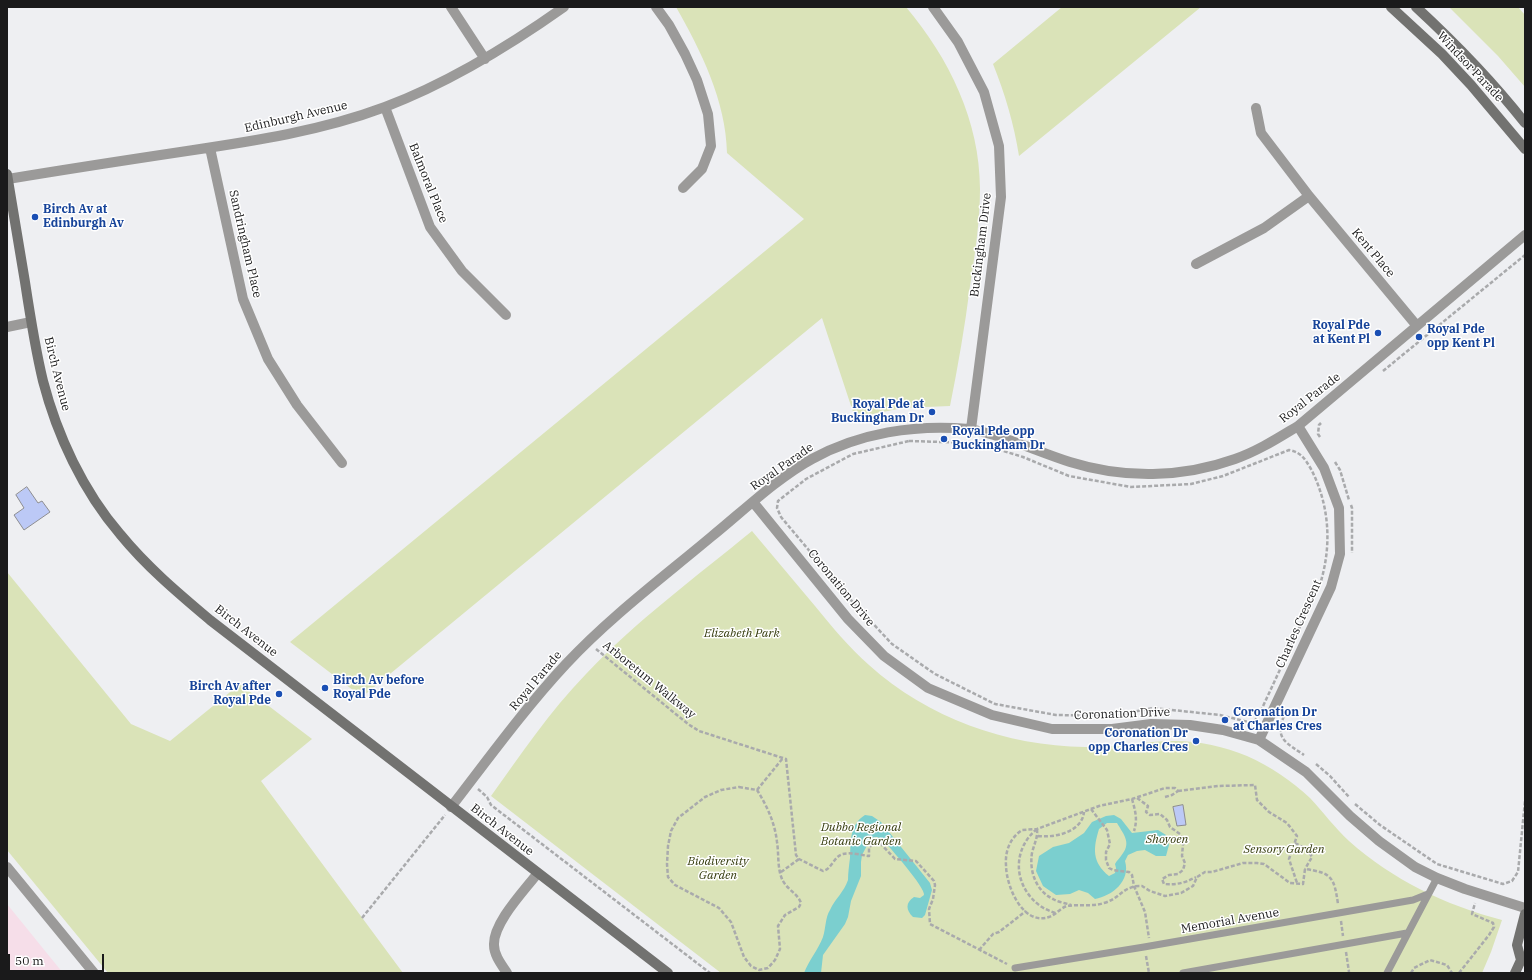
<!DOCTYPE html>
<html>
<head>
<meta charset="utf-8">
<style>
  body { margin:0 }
  #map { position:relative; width:1532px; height:980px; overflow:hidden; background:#eeeff2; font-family:"IBM Plex Serif",serif }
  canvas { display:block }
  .frame { position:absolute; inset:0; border:8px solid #1a1a1b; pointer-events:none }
  .scale { position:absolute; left:8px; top:954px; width:96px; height:18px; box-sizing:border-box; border:2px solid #1a1a1b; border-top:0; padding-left:5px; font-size:12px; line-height:14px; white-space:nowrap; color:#1a1a1b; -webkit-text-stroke:3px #fff; paint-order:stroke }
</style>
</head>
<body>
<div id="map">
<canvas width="1532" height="980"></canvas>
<div class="frame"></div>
<div class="scale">50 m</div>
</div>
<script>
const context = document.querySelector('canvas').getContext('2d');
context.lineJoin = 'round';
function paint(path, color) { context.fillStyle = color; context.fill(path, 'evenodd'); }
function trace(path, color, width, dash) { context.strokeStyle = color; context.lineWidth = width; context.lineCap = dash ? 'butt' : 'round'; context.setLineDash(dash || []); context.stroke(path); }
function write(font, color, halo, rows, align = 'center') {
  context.font = font + ' "IBM Plex Serif",serif'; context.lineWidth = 3; context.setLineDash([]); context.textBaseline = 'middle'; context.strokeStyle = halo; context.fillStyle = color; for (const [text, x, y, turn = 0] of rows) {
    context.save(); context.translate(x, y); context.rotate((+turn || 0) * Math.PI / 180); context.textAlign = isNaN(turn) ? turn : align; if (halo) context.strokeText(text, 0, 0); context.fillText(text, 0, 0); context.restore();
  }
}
paint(new Path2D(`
  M7 904 63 973H7Z`), '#f6dee9');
paint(new Path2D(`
  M676 7H906C949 58 980 121 980 189 980 221 975 254 970 286 965 326 958 366 950 406L902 408 855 418 822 318 362 697 290 642 804 219 727 153C726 101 701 51 676 7Z
  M1062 7H1201L1019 156C1014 124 1005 94 993 64Z
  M1449 7H1518L1525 15V87L1498 56Z
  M752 531C773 556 794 581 815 606 832 627 849 647 869 665 928 718 1006 746 1085 747 1113 748 1141 742 1169 741 1195 740 1223 746 1247 756 1270 766 1292 781 1310 798 1323 812 1335 828 1349 841 1393 880 1445 905 1502 920L1491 952 1482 973H721L491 796C521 754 550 711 586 674 636 621 696 577 752 531Z
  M7 572 131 724 170 741 240 684 312 739 261 781 403 973H108L7 850Z`), '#dae3b8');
paint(new Path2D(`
  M865 815 872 816 881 822 930 883 932 890 925 915 922 918 913 917C906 910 905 903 914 897L920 898 924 895C925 887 890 848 883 840L877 837 871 838 862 855 861 862V876L851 901 848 917 845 924 823 955 821 973H804C809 960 818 950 823 937 826 928 825 918 830 910 835 899 844 892 848 880 848 873 849 866 850 858 851 842 849 825 865 815Z
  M1114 815 1121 819 1132 833 1158 830 1166 835 1169 845 1166 856H1156L1145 850 1137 851 1128 855 1125 861C1131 881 1112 896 1095 899L1088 893 1079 890 1070 894 1056 895 1043 886 1036 871 1039 856 1053 847 1069 843 1084 833 1092 822 1106 816ZM1107 823H1117C1124 835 1132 843 1121 856 1119 859 1117 860 1115 864L1116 868 1115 873 1109 876C1092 862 1093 849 1099 829Z`), '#7bcfcf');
const building = new Path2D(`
  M27 487 38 503 42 501 50 512 24 530 14 515 24 508 16 495Z
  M1183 805 1186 825 1177 826 1173 807Z`);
paint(building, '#bcc9f6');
trace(building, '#8d8d90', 1);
trace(new Path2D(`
  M1383 371 1525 255
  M1320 437 1318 434 1319 425 1321 423
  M909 441 977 443 1023 457 1069 476 1131 487 1191 484 1223 476 1289 450C1301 452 1305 459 1311 469 1329 504 1332 543 1321 581L1258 717 1252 723 1220 715 1153 708 1113 716 1056 715 995 704 935 674 892 644 849 598 781 517 777 508 778 501 806 479 853 454Z
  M1335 462 1340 470 1349 500
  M1351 505 1352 508V553
  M596 649 688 724 699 731 786 759 796 855 799 859 823 871C832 869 834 856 843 854 850 852 861 855 869 856V848L873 843H880L895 859 916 861 934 881 935 885 933 899 929 909 930 924 1007 964
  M1284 716C1274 739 1287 743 1304 755
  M1316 764 1330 776 1349 797
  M739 787 757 790C767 806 775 823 777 842 779 854 777 870 783 881 788 890 798 894 801 903L799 907 785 915 778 926 780 949 775 960 768 968 759 970 751 966 744 957 731 922 719 908 675 885 668 877 667 864 668 846 671 831 678 818 705 797 721 790Z
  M478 789 487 797 491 805 710 973
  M757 790 783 758
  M1178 791 1218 786 1255 785 1257 800 1269 812 1287 823 1297 836 1289 859 1297 883
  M1165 797 1172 795 1178 791 1175 788H1165L1132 799 1099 806 1037 829 1022 830C1010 838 1005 851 1006 865 1006 885 1022 926 1049 917 1056 915 1060 908 1067 906 1079 904 1092 907 1104 903 1116 900 1121 891 1130 888 1133 886 1138 886 1142 886L1150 891 1165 896 1181 893 1193 886 1197 877 1205 872H1212L1243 863H1257L1264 864 1290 883 1303 884 1305 869C1332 873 1334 877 1338 904
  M1137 798 1148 806 1146 812 1150 815 1160 814 1167 820 1170 827 1180 834 1183 844 1182 856 1185 863 1183 870 1178 874 1169 875 1162 879 1164 884C1176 885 1185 883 1196 877
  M1132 799C1135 810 1138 819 1134 831
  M1355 804 1380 825 1437 864 1503 884 1512 881 1518 872 1525 801
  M1091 809 1107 830 1110 844 1106 852V860L1109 868 1113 870 1129 872 1132 875 1134 886 1145 912 1149 938
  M1037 829C1012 849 1013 885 1039 905 1044 909 1050 911 1055 913
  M1037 829C1038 838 1034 844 1032 853 1029 871 1036 891 1053 899 1058 902 1065 903 1071 905
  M1038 836C1055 838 1082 832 1084 812
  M1295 843 1308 850 1312 857 1305 869
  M781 872 799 859
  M362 918 445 815
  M1341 921 1343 936
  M979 950 993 934 999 932 1026 911
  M1346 952 1349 972
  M1146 956 1149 973
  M1411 973 1414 968 1430 960 1447 965 1452 973
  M1459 973 1489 935 1494 927 1493 923 1472 914 1475 903`), '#a9aaac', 2.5, [4, 2]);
trace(new Path2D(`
  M1015 968 1144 947 1413 900 1428 894
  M1183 973 1407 933
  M1387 973 1437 878`), '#9b9a99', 7);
trace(new Path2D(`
  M451 7 485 59
  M656 7 669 25 685 54 697 80 708 114 711 146 702 169 683 188
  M933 7 958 42 984 92 999 146 1001 197 971 429
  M385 107 430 227 462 271 506 315
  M1256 108 1261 133 1309 196 1417 326
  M210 148 243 299 268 359 297 405 342 463
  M8 179C68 169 127 160 187 151 254 141 321 131 385 107 448 83 509 46 564 7
  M1196 264 1264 228 1309 196
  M7 327 31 322
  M753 502 848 619 884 656 928 688 992 715 1052 729H1112L1151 724 1190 725 1223 730 1259 740 1306 772 1350 816 1379 841 1415 867 1437 878 1465 889 1525 908
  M1259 740 1331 587 1340 554 1339 508 1324 468 1298 426
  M451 807C488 759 525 708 566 664 610 617 662 578 711 537 742 512 777 478 812 459 859 433 915 424 969 429 977 430 986 433 994 435 1020 443 1045 454 1070 462 1124 479 1182 478 1235 459 1258 451 1278 438 1298 426L1525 235
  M7 867 94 973
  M507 973C501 964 494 955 494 945 493 923 524 891 537 874`), '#9b9a99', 10);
trace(new Path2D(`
  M1391 7 1442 54 1471 85 1525 149
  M1416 7C1455 43 1492 81 1525 123
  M7 174C13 210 19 246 25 282 30 315 35 348 43 381 57 435 83 491 120 534 147 567 178 593 210 620L668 973
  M1521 960 1517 945 1525 914
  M1515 973 1521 960 1525 957`), '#727270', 10);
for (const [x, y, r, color] of [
  [35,217,4,"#1a4fb4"],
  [1378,333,4,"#1a4fb4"],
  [1419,337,4,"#1a4fb4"],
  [932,412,4,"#1a4fb4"],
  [944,439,4,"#1a4fb4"],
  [325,688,4,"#1a4fb4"],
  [279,694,4,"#1a4fb4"],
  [1225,720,4,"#1a4fb4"],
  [1196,741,4,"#1a4fb4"]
]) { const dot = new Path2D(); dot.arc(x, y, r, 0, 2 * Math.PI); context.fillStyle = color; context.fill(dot); trace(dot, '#fff', 1.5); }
write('12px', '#1a1a1b', '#fff', [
  ["Windsor Parade",1470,67,47],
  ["Edinburgh Avenue",296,117,-13],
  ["Balmoral Place",428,183,68],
  ["Sandringham Place",245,244,77],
  ["Buckingham Drive",981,245,-83],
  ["Kent Place",1373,253,50],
  ["Birch Avenue",57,374,76],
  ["Royal Parade",1310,398,-38],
  ["Royal Parade",782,467,-35],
  ["Coronation Drive",841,588,50],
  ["Charles Crescent",1299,624,-66],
  ["Birch Avenue",246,631,38],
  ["Arboretum Walkway",649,680,39],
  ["Royal Parade",536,681,-50],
  ["Coronation Drive",1122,714,-2],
  ["Birch Avenue",502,830,38],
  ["Memorial Avenue",1230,921,-10]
]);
write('bold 12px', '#164399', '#fff', [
  ["Birch Av at",43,210],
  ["Edinburgh Av",43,224],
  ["Royal Pde",1370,326,"right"],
  ["at Kent Pl",1370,340,"right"],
  ["Royal Pde",1427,330],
  ["opp Kent Pl",1427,344],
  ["Royal Pde at",924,405,"right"],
  ["Buckingham Dr",924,419,"right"],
  ["Royal Pde opp",952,432],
  ["Buckingham Dr",952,446],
  ["Birch Av before",333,681],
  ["Royal Pde",333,695],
  ["Birch Av after",271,687,"right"],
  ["Royal Pde",271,701,"right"],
  ["Coronation Dr",1233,713],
  ["at Charles Cres",1233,727],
  ["Coronation Dr",1188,734,"right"],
  ["opp Charles Cres",1188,748,"right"]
], 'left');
write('italic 12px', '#343b0c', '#fff', [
  ["Elizabeth Park",742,634],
  ["Dubbo Regional",861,828],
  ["Botanic Garden",861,842],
  ["Shoyoen",1167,840],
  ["Sensory Garden",1284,850],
  ["Biodiversity",718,862],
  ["Garden",718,876]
]);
</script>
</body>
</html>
